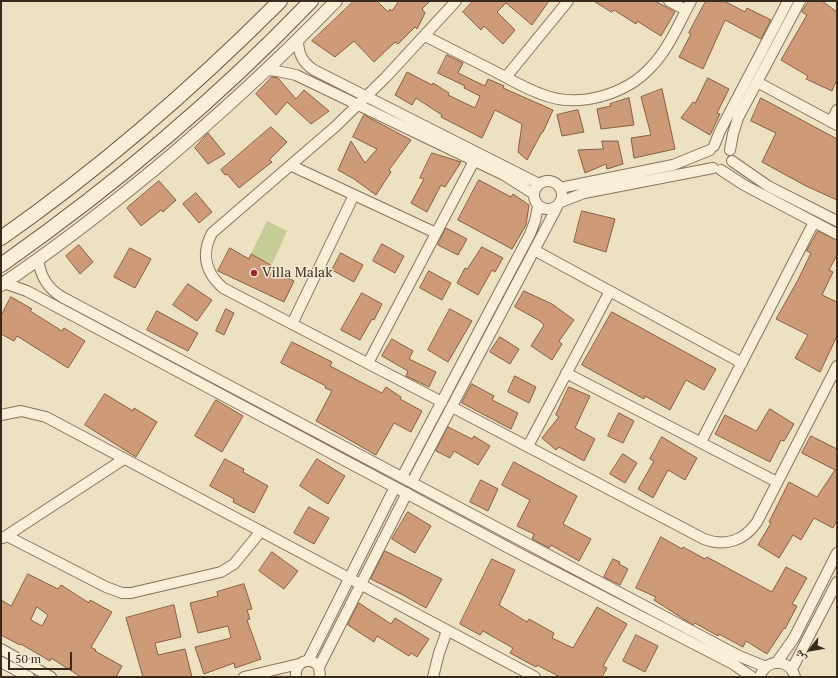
<!DOCTYPE html>
<html>
<head>
<meta charset="utf-8">
<style>
  body { margin:0 }
  #map { position:relative; width:838px; height:678px; overflow:hidden; background:#eee1c2; font-family:"PT Serif","Noto Naskh Arabic",serif }
  canvas { display:block }
  .frame { position:absolute; inset:0; border:2px solid #382a1e; pointer-events:none }
  .north { position:absolute; left:790px; top:630px; width:40px; height:40px; -webkit-text-stroke:3px #f6ebd2; paint-order:stroke; rotate:239deg; font-size:11px; font-weight:700; line-height:16px; text-align:center; color:#382a1e }
  .north::after { content:''; display:block; margin:auto; width:14px; height:18px; background:#382a1e; clip-path:polygon(50% 0,100% 100%,50% 72%,0 100%) }
  .scale { position:absolute; left:8px; top:652px; width:64px; height:18px; box-sizing:border-box; border:2px solid #382a1e; border-top:0; padding-left:5px; font-size:12px; line-height:14px; white-space:nowrap; color:#382a1e; -webkit-text-stroke:3px #f6ebd2; paint-order:stroke }
</style>
</head>
<body>
<div id="map">
<canvas width="838" height="678"></canvas>
<div class="frame"></div>
<div class="north">ش</div>
<div class="scale">50 m</div>
</div>
<script>
const context = document.querySelector('canvas').getContext('2d');
context.lineJoin = 'round';
function paint(path, color) { context.fillStyle = color; context.fill(path, 'evenodd'); }
function trace(path, color, width, dash) { context.strokeStyle = color; context.lineWidth = width; context.lineCap = dash ? 'butt' : 'round'; context.setLineDash(dash || []); context.stroke(path); }
function write(font, color, halo, rows, align = 'center') {
  context.font = font + ' "PT Serif",serif'; context.lineWidth = 3; context.setLineDash([]); context.textBaseline = 'middle'; context.strokeStyle = halo; context.fillStyle = color; for (const [text, x, y, turn = 0] of rows) {
    context.save(); context.translate(x, y); context.rotate((+turn || 0) * Math.PI / 180); context.textAlign = isNaN(turn) ? turn : align; if (halo) context.strokeText(text, 0, 0); context.fillText(text, 0, 0); context.restore();
  }
}
paint(new Path2D(`
  M267 221 287 231 272 264 251 254Z`), '#c6cc96');
const building = new Path2D(`
  M354 1H377L388 12 390 9 392 11 399 1H430L422 9 425 13 417 29 415 27 398 44 395 42 374 62 354 41 335 57 312 41Z
  M473 1H549L532 25 506 3 497 12 515 30 503 44 484 26 481 30 463 12Z
  M594 1H655L675 12 661 36 637 21 636 24 614 10 612 12Z
  M706 1H724L745 12 747 8 771 20 761 39 725 20 703 69 679 57 691 34 689 33Z
  M809 1H822L837 12V79L832 91 806 79 808 76 781 60 807 15 802 12Z
  M447 55 463 63 458 73 485 86 488 79 504 86 503 88 553 110 543 132H542L527 160 518 152 522 124 495 110 482 138 441 117 442 115 416 98 412 105 395 95 407 72 432 85 433 83 449 93 448 95 475 108 480 96 464 88 465 86 438 73Z
  M272 77 278 78 296 99 304 90 329 111 311 124 287 102 276 115 256 94Z
  M708 78 729 89 717 113 720 114 710 135 681 118 693 102 695 103Z
  M662 89 675 149 634 158 631 138 651 135 641 97Z
  M629 98 634 125 601 129 597 109 611 106 610 104Z
  M761 98 837 139V200L806 186 762 162 776 133 751 121Z
  M578 110 584 132 562 136 557 115Z
  M364 115 411 140 389 170 391 172 376 195 354 179 338 170 351 141 365 163 377 149 353 137Z
  M271 127 287 142 269 160 272 162 239 188 227 174 225 175 221 170Z
  M208 133 225 154 208 164 195 148Z
  M602 141H618L623 164 607 169 606 164 585 173 578 150 603 149Z
  M432 153 461 162 445 187 441 185 427 212 411 203 424 179 420 178Z
  M479 180 511 197 513 194 529 205 526 225 512 249 458 220Z
  M159 181 176 200 163 212 161 210 141 226 127 208Z
  M196 193 212 212 199 223 183 204Z
  M582 211 615 219 606 252 574 242Z
  M446 228 467 239 458 255 438 245Z
  M818 231 837 240V255L829 270 833 272 822 295 837 302V336L820 372 795 358 808 335 776 319 798 280 811 253 807 251Z
  M382 244 404 256 395 273 373 261Z
  M79 245 93 262 80 274 66 256Z
  M482 247 503 258 495 272 492 270 478 295 457 283 465 268 467 269Z
  M130 248 151 259 135 288 114 277Z
  M230 248 249 259 251 254 271 265 269 269 294 281 284 302 218 271Z
  M341 253 363 265 354 282 332 270Z
  M429 271 451 283 442 300 420 288Z
  M188 284 212 300 197 321 173 305Z
  M524 291 552 304 574 320 559 341 562 344 552 360 531 346 544 325 540 321 515 307Z
  M362 293 382 304 374 320 372 319 360 340 341 330Z
  M11 297 32 309 30 311 62 331 64 328 85 341 68 368 17 336 14 341 1 334V316Z
  M226 309 234 313 224 335 216 331Z
  M450 309 472 321 448 362 428 350Z
  M157 311 198 333 188 351 147 330Z
  M612 312 716 369 704 390 686 380 670 410 645 396 644 399 582 365Z
  M500 337 519 349 510 364 490 352Z
  M392 339 413 351 409 359 436 372 429 387 406 376 408 371 382 356Z
  M292 342 332 362 330 366 382 393 386 387 401 397 400 399 422 411 411 432 394 423 376 455 316 421 332 391 325 388 326 386 281 363Z
  M515 376 536 387 529 403 508 392Z
  M472 384 494 396 492 400 518 413 511 429 462 403Z
  M569 387 590 396 575 428 595 439 584 461 559 447 556 450 542 438 559 417 556 415Z
  M105 394 133 411 134 408 157 422 136 457 85 425Z
  M216 400 243 416 222 452 195 436Z
  M770 409 794 424 784 441 781 440 770 462 715 434 725 415 756 431Z
  M619 413 634 421 623 443 608 436Z
  M448 427 472 439 474 436 490 446 478 465 454 451 450 458 436 451Z
  M811 436 837 449V520L833 528 814 518 801 540 793 535 779 558 758 545 771 523 769 522 789 482 817 497 835 470 802 453Z
  M662 437 697 458 685 480 668 470 653 498 638 489 654 461 650 459Z
  M623 454 637 463 625 483 610 474Z
  M225 459 244 469 243 472 268 486 254 513 233 502 234 499 210 486Z
  M317 459 345 476 328 504 300 486Z
  M514 462 577 496 563 524 591 539 579 561 551 545 549 548 532 539 534 534 517 526 530 500 502 485Z
  M481 480 498 489 488 511 470 502Z
  M309 507 329 518 314 544 294 533Z
  M408 512 431 526 415 553 392 539Z
  M661 537 682 549 683 547 705 559 707 557 772 592 786 567 807 578 792 604 797 606 785 629 784 628 767 654 746 641 743 647 719 634 718 636 695 623 693 625 654 600 656 597 636 588Z
  M385 551 442 579 426 608 403 595 371 579Z
  M272 552 298 571 284 589 259 571Z
  M492 559 515 570 499 605 527 622 529 619 554 633 552 638 573 648 597 607 627 624 603 666 607 668 602 677H560L537 665 536 667 510 653 513 648 483 631 480 635 460 624Z
  M613 559 620 562 619 564 628 569 620 585 604 577Z
  M28 574 58 589 61 585 89 603 90 600 112 612 91 647 96 650 95 651 122 666 116 677H81L51 658 50 661 21 644 20 645 1 635V600L11 606ZM37 607 48 615 42 626 31 620Z
  M244 584 252 609 247 610 250 619 247 620 261 659 235 668 234 663 204 674 195 647 231 638 228 626 198 633 190 603 218 596 217 592Z
  M359 603 391 624 395 618 429 639 417 657 411 653 409 656 377 636 374 642 348 625Z
  M174 605 181 637 155 643 158 655 185 649 192 677H143L126 618Z
  M636 635 658 646 645 672 623 661Z`);
paint(building, '#cd9b78');
trace(building, '#885c3f', 1);
const minor = new Path2D(`
  M669 1 686 10
  M425 36C447 47 470 59 492 70 508 78 524 88 541 94 578 109 626 95 652 66 669 48 679 23 691 1
  M298 40C298 54 303 63 314 70L539 184
  M267 70 277 71 296 75 504 175 534 194
  M506 77 568 1
  M757 82 837 125
  M831 122 837 110
  M714 146 720 131 788 1
  M730 150 733 134 738 118 800 1
  M732 161 768 186 837 221
  M292 166 436 233
  M721 170 744 185 837 234
  M534 195a14 14 0 1 1 28 0a14 14 0 1 1-28 0Z
  M560 188 673 165 710 150
  M561 202 584 193 713 168
  M534 250 742 363
  M38 258C40 276 47 288 62 297L739 656 766 667
  M4 283 27 291 522 555 733 664 752 677
  M292 324 354 195
  M368 363 474 161
  M566 373 777 482
  M442 402 223 288C205 272 201 254 212 233L336 126 386 77 456 1
  M452 407 704 539C725 547 744 541 757 522L837 366
  M1 415 21 411 46 417 535 677
  M701 442 814 222
  M528 446 610 291
  M402 477 530 234 535 221 538 206
  M412 482 557 207
  M7 536 106 587 122 593H131L221 572 234 564 261 531
  M3 538 124 459
  M1 649 51 677
  M308 661 395 487
  M1 662 29 677
  M777 662 794 638 837 553
  M319 667 407 493
  M792 669 837 582
  M244 677 299 664
  M296 677C294 662 310 655 319 667L320 677
  M433 677 439 653 447 631
  M760 677C765 658 790 658 795 677`);
const tertiary = new Path2D(`
  M1 285C55 249 106 209 156 168 219 115 279 60 336 1`);
const secondary = new Path2D(`
  M1 238C101 168 194 87 280 1
  M1 265C112 187 217 99 311 1`);
trace(minor, '#887259', 12);
trace(tertiary, '#887259', 14);
trace(secondary, '#6a533d', 16);
trace(minor, '#f9eed6', 10);
trace(tertiary, '#f9eed6', 12);
trace(secondary, '#f9eed6', 14);
for (const [x, y, r, color] of [
  [254,273,4,"#98292a"]
]) { const dot = new Path2D(); dot.arc(x, y, r, 0, 2 * Math.PI); context.fillStyle = color; context.fill(dot); trace(dot, '#f6ebd2', 1.5); }
write('14px', '#382a1e', '#f6ebd2', [
  ["Villa Malak",262,273]
], 'left');
</script>
</body>
</html>
